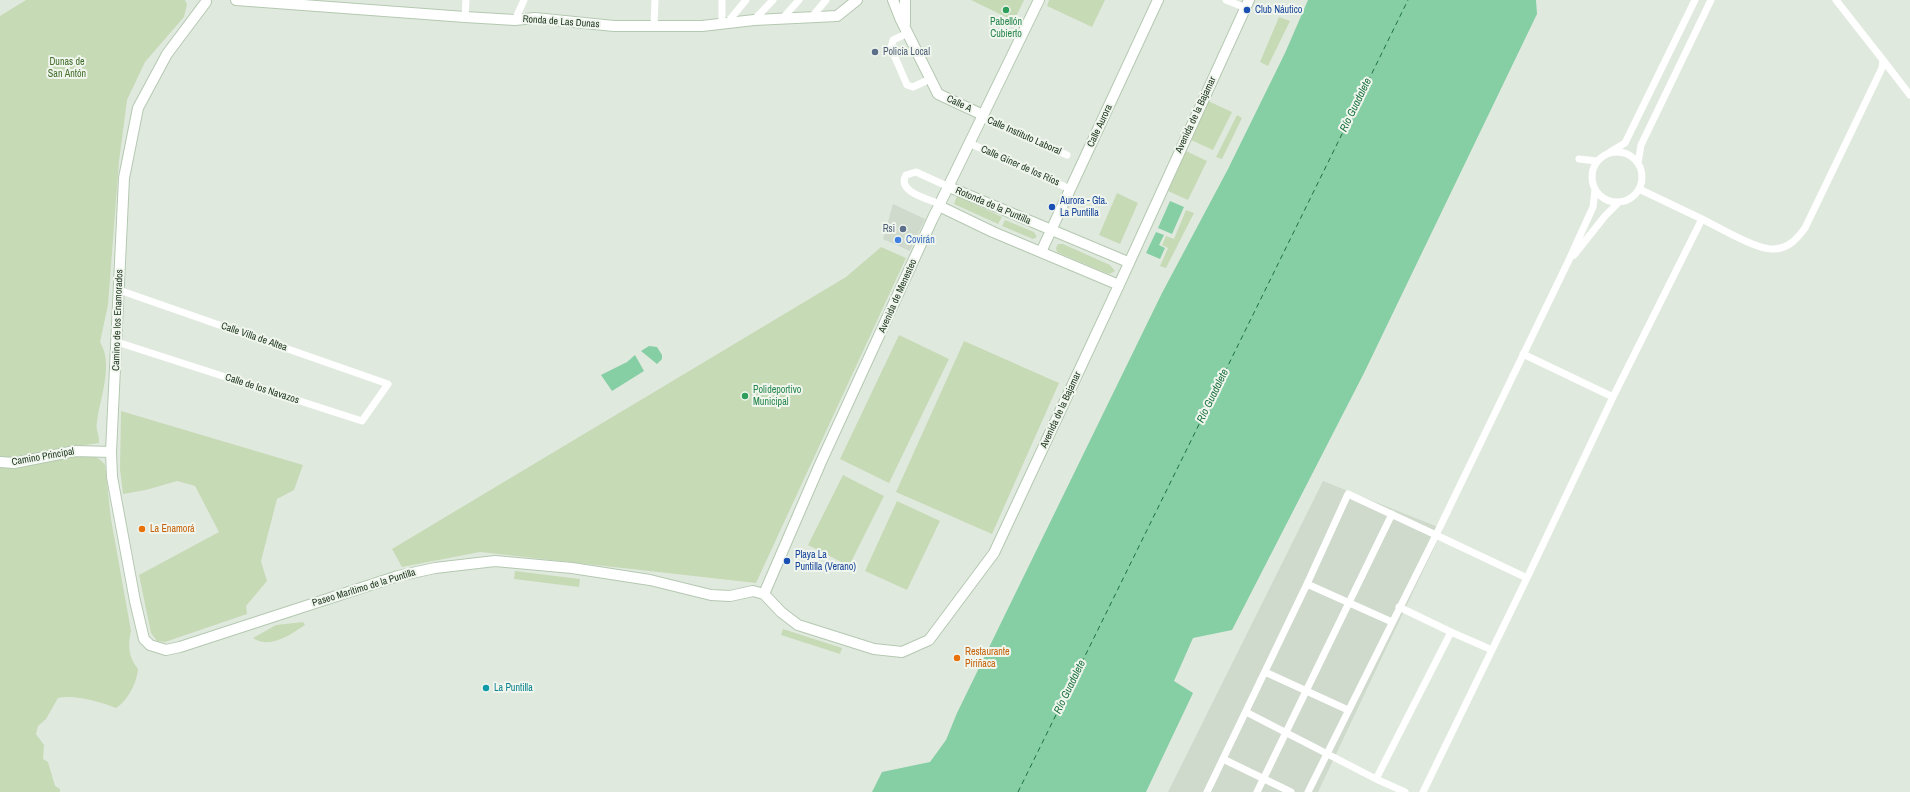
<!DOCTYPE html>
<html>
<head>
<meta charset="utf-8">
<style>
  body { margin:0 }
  canvas { display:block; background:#e0e9de }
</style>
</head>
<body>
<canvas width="1910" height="792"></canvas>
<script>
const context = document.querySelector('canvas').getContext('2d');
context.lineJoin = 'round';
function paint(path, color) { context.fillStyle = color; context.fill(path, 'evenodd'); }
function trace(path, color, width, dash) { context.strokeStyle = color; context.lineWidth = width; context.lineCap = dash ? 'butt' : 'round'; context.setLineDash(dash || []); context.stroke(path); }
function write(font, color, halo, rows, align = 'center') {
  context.font = font + ' "Archivo Narrow",sans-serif'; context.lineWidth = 4; context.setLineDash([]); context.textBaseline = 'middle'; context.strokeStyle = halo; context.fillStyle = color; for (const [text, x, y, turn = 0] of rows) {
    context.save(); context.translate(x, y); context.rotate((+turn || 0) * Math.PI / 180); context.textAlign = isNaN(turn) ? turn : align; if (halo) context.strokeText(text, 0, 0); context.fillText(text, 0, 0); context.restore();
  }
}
paint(new Path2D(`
  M893 204 925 219 910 251 883 239Z
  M1323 481 1443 529 1318 792H1168Z`), '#cfd9cc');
paint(new Path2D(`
  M26 0H185L187 4 184 17 145 62 127 100 119 161 108 305 100 342C114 365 100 397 97 422 95 429 100 436 99 443L65 448 8 459H0V16Z
  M971 0H1024L1014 21Z
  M1049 0H1105L1092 27 1047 6Z
  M1279 17 1290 21 1268 66 1260 62Z
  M1208 101 1232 112 1213 150 1191 140Z
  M1237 115 1242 118 1222 159 1216 157Z
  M1186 151 1207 161 1188 200 1168 191Z
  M1117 193 1138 203 1120 244 1099 235Z
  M957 196 1002 217 998 224 954 204Z
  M1186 210 1194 213 1166 268 1160 266 1168 248 1162 245 1166 236 1174 239Z
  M1005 220 1034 232 1037 237 1033 239 1002 226Z
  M1058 244H1063L1110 265 1115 271 1110 274 1106 273 1057 252 1056 248Z
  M881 247 906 258 756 583 480 552 402 567 392 549 846 277Z
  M899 335 949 359 889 483 840 459Z
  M964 341 1059 383 992 534 896 492Z
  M121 411 303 465 294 490 277 499 261 561 267 581 246 606 247 614 165 642 157 641 151 633 139 575 219 532 195 486 177 481 146 490 123 494 120 469Z
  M62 455C77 455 96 451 105 465L111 519 131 631C128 646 128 656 138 669 137 682 128 701 116 708 102 702 73 694 58 698L46 719 38 726 36 734 44 745 43 759 48 762 55 786 60 789V792H0V467L8 468Z
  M843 475 884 496 849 566 808 545Z
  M897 501 940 521 907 590 865 571Z
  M515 571 580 579 579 587 514 579Z
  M303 622 305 625C291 634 270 650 253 638L276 625Z
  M783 629 842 648 840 654 781 635Z`), '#c7dab6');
paint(new Path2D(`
  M1308 0H1536L1537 14 1364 373 1232 630 1193 638 1174 681 1193 693 1146 792H872L882 772 930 762 946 740 957 713 1162 293 1228 169 1285 53Z
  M1170 201 1184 207 1172 234 1158 228Z
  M1156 232 1164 235 1159 245 1165 248 1160 259 1146 253Z
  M649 346 657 347 662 355V359L657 364 641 351Z
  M635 355 644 371 612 391 601 375 627 362Z`), '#86cea4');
trace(new Path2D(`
  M1018 792 1408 0`), '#1c7240', 1, [5, 4]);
const secondary = new Path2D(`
  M236 0 465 17 515 20 535 18 614 26H702L754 20 837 16 857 0
  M893 0 900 18 938 94 983 115
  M206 2 167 54 138 108 124 178 111 452 112 477 135 601 144 639 150 645 166 650 180 647 398 576 435 568 495 561 572 568 650 580 711 595 730 596 753 591 764 594 781 612 798 625 874 649 902 652 929 640 994 553 1119 285 1249 0
  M905 24V0
  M949 187 1128 262
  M939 206 993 232 1119 285
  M1041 252 1158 0
  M0 462 14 463 75 451 111 452
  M764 594 821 462 932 220 1039 0`);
trace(secondary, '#b4c9b1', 12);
trace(new Path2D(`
  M722 0V24
  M1226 0 1246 8
  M465 17 466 0
  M811 18 826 0
  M782 19 799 0
  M515 20 524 0
  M754 20 773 0
  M727 23 746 0
  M654 26 655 0
  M908 33 893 40 891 48 907 85 913 87 930 79
  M1883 60 1910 95
  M982 118 1067 155
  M969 143 1070 189
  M1592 177a25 25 0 1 1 50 0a25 25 0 1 1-50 0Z
  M1610 152 1625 143 1695 0
  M1579 159 1597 161
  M1638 163 1641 145 1711 0
  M940 204C929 199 896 192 906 175L916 172 949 187
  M1702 219C1718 227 1757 250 1773 249 1788 249 1797 239 1805 228L1882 68 1883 60 1836 0
  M1574 255 1605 216 1618 203
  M117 342 362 421 388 384 119 290
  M1523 354 1613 397 1527 578 1436 535 1568 262 1593 207 1595 190
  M1613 397 1702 219 1639 189
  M1307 584 1392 622
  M1451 632 1492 650
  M1265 672 1348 710
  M1246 712 1376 779 1405 792
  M1223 759 1291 792
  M1376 779 1451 632 1399 607
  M1207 792 1307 584 1348 494 1436 535 1308 792
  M1257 792 1392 514
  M1423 792 1527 578`), '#fff', 7);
trace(secondary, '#fff', 10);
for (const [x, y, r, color] of [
  [1006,10,4,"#2e9e5b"],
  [1247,10,4,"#1a4fb4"],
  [875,52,4,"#5c6f8a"],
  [1052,207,4,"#1a4fb4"],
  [903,229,4,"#5c6f8a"],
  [898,240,4,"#3f7fe0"],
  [745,396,4,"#2e9e5b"],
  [142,529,4,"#e8710a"],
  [787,561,4,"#1a4fb4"],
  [957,658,4,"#e8710a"],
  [486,688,4,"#0f9aa8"]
]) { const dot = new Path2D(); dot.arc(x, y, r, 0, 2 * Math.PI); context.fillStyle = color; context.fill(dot); trace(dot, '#f0f6ee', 1.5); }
write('10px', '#164399', '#f0f6ee', [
  ["Club Náutico",1255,10],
  ["Aurora - Gta.",1060,201],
  ["La Puntilla",1060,213],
  ["Playa La",795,555],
  ["Puntilla (Verano)",795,567]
], 'left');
write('10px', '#203820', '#f0f6ee', [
  ["Ronda de Las Dunas",561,22,4],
  ["Calle A",959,104,25],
  ["Avenida de la Bajamar",1196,115,-65],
  ["Calle Aurora",1100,126,-65],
  ["Calle Instituto Laboral",1024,136,24],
  ["Calle Giner de los Ríos",1020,166,24],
  ["Rotonda de la Puntilla",993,206,23],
  ["Avenida de Menesteo",898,296,-66],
  ["Camino de los Enamorados",118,320,-88],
  ["Calle Villa de Altea",254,337,19],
  ["Calle de los Navazos",262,389,18],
  ["Avenida de la Bajamar",1061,410,-65],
  ["Camino Principal",43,457,-10],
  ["Paseo Marítimo de la Puntilla",364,588,-17]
]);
write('10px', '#27864d', '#f0f6ee', [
  ["Pabellón",1006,22],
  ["Cubierto",1006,34],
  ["Polideportivo",753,390,"left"],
  ["Municipal",753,402,"left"]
]);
write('10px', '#4e5e75', '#f0f6ee', [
  ["Policía Local",883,52],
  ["Rsi",895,229,"right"]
], 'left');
write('10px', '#436e2b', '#f0f6ee', [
  ["Dunas de",67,62],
  ["San Antón",67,74]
]);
write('10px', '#366cbe', '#f0f6ee', [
  ["Covirán",906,240]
], 'left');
write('10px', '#c56008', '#f0f6ee', [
  ["La Enamorá",150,529],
  ["Restaurante",965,652],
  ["Piriñaca",965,664]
], 'left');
write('10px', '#0d838f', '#f0f6ee', [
  ["La Puntilla",494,688]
], 'left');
write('italic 11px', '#1c7240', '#f0f6ee', [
  ["Río Guadalete",1356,105,-64],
  ["Río Guadalete",1213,396,-64],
  ["Río Guadalete",1070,687,-64]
]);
</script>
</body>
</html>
